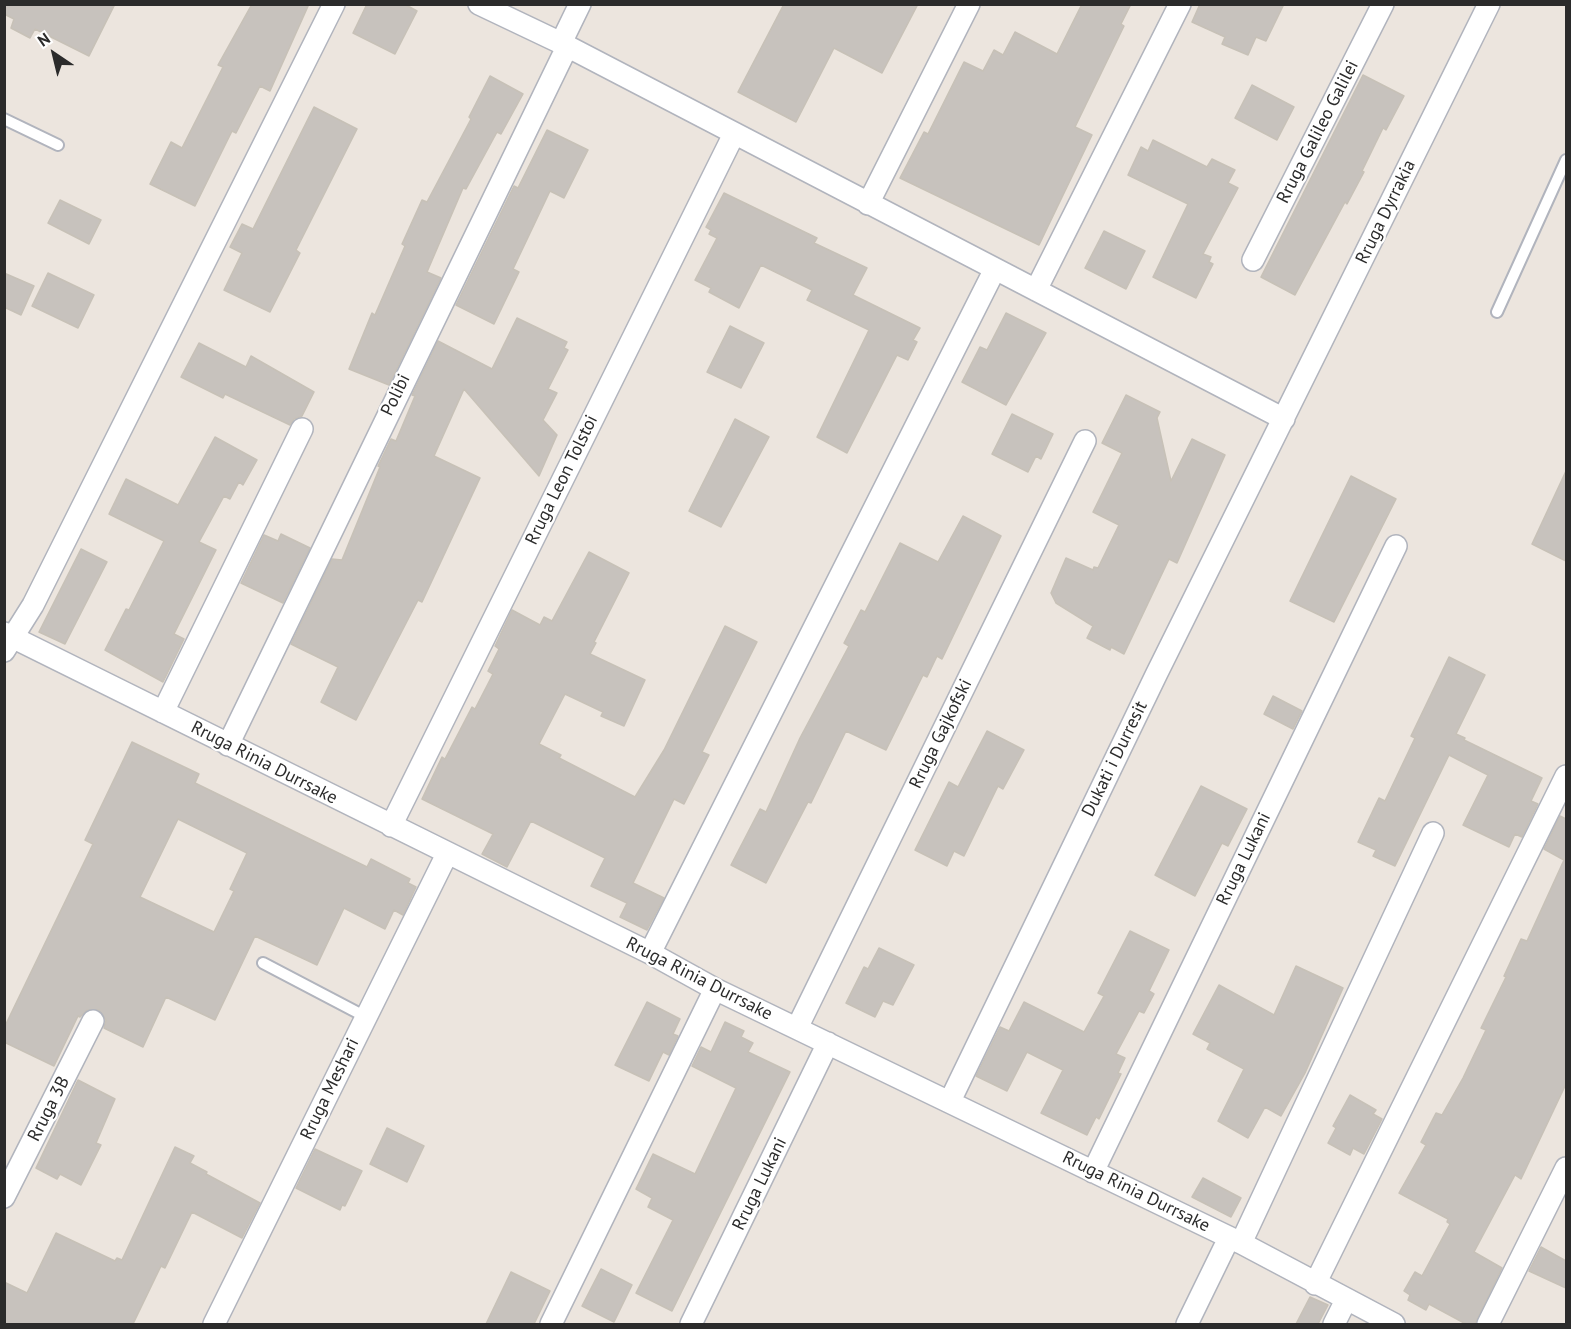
<!DOCTYPE html>
<html>
<head>
<meta charset="utf-8">
<style>
  body { margin:0 }
  #map { position:relative; width:1571px; height:1329px; overflow:hidden; background:#ece5de; font-family:"PT Sans",sans-serif }
  canvas { display:block }
  .frame { position:absolute; inset:0; border:6px solid #2b2b2b; pointer-events:none }
  .north { position:absolute; left:24px; top:24px; width:60px; height:60px; -webkit-text-stroke:4px #fff; paint-order:stroke; rotate:325deg; font-size:16px; font-weight:700; line-height:24px; text-align:center; color:#2b2b2b }
  .north::after { content:''; display:block; margin:auto; width:21px; height:27px; background:#2b2b2b; clip-path:polygon(50% 0,100% 100%,50% 72%,0 100%) }
</style>
</head>
<body>
<div id="map">
<canvas width="1571" height="1329"></canvas>
<div class="frame"></div>
<div class="north">N</div>
</div>
<script>
const context = document.querySelector('canvas').getContext('2d');
context.lineJoin = 'round';
function paint(path, color) { context.fillStyle = color; context.fill(path, 'evenodd'); }
function trace(path, color, width, dash) { context.strokeStyle = color; context.lineWidth = width; context.lineCap = dash ? 'butt' : 'round'; context.setLineDash(dash || []); context.stroke(path); }
function write(font, color, halo, rows, align = 'center') {
  context.font = font + ' "PT Sans",sans-serif'; context.lineWidth = 4.5; context.setLineDash([]); context.textBaseline = 'middle'; context.strokeStyle = halo; context.fillStyle = color; for (const [text, x, y, turn = 0] of rows) {
    context.save(); context.translate(x, y); context.rotate((+turn || 0) * Math.PI / 180); context.textAlign = isNaN(turn) ? turn : align; if (halo) context.strokeText(text, 0, 0); context.fillText(text, 0, 0); context.restore();
  }
}
const building = new Path2D(`
  M4 4H115L89 56 35 29 30 38 11 28 14 19 4 14Z
  M252 4H309L270 91 260 86 236 133 232 131 195 206 150 184 171 142 182 148 223 67 218 65Z
  M367 4H404L417 11 395 54 353 33Z
  M784 4H918L882 73 834 48 796 122 738 92Z
  M1082 4H1131L1121 24 1124 26 1075 127 1092 135 1039 245 900 178 924 132 928 134 964 62 983 71 994 50 1003 55 1015 32 1057 54Z
  M1200 4H1284L1266 41 1256 37 1248 55 1222 44 1225 37 1192 22Z
  M1363 75 1404 96 1386 130 1383 128 1362 171 1364 172 1347 204 1345 202 1295 295 1261 277Z
  M490 76 523 94 501 134 497 132 466 189 463 188 427 272 441 278 389 385 349 369 372 313 375 315 405 246 402 244 422 200 427 202 471 119 469 117Z
  M1252 85 1294 107 1277 140 1235 118Z
  M314 107 357 129 296 250 300 253 270 312 224 290 242 253 230 247 242 224 253 229Z
  M547 130 588 150 564 198 550 191 513 269 519 272 494 324 456 305 514 186 518 188Z
  M1153 140 1207 167 1212 159 1235 170 1228 183 1238 188 1203 254 1211 257 1209 262 1213 264 1196 298 1153 277 1188 204 1128 175 1141 147 1148 151Z
  M724 193 817 238 814 243 867 268 853 295 920 328 913 340 917 342 908 360 897 355 847 453 817 437 869 330 807 300 812 290 761 265 739 308 709 292 711 288 695 280 717 238 709 234 711 230 706 227Z
  M60 200 101 220 89 244 48 223Z
  M1104 231 1145 251 1126 289 1085 268Z
  M4 273 34 286 21 315 4 307Z
  M48 273 94 295 78 328 32 306Z
  M1006 313 1046 333 1006 405 962 382 980 347 987 350Z
  M517 318 567 342 564 348 568 350 548 389 557 393 543 420 557 435 539 476 464 389 434 456 480 478 422 602 418 600 356 720 321 702 338 667 291 644 332 559 342 560 380 467 378 466 391 439 396 441 415 396 412 395 438 341 492 369Z
  M730 326 764 343 741 388 707 372Z
  M199 343 246 367 251 356 314 392 302 416 294 419 290 425 225 394 223 398 181 377Z
  M1126 395 1160 412 1157 418 1171 481 1192 439 1225 455 1177 563 1169 559 1124 654 1111 647 1110 650 1087 638 1093 626 1056 603 1051 593 1066 558 1093 570 1094 567 1098 568 1119 525 1093 512 1122 453 1102 443Z
  M1012 414 1053 434 1041 459 1036 456 1028 472 992 454Z
  M735 419 769 437 721 527 689 511Z
  M215 437 257 460 243 485 239 482 230 499 224 496 199 542 216 550 174 634 184 639 163 682 105 650 126 609 129 610 164 541 109 514 126 479 178 505Z
  M1566 471V561L1532 544Z
  M1351 476 1396 499 1334 622 1290 601Z
  M963 516 1001 536 942 659 937 656 927 677 923 675 886 750 846 731 811 803 808 802 766 883 731 865 760 809 766 812 800 738 849 646 844 643 861 610 865 612 900 543 938 562Z
  M281 534 310 548 283 603 241 583 264 535 278 541Z
  M81 549 107 562 65 644 39 632Z
  M589 552 629 573 594 642 596 643 590 654 645 680 624 726 601 716 603 712 565 694 539 744 561 755 559 758 635 797 664 750 725 626 757 642 702 752 709 755 684 804 674 799 633 883 664 898 647 930 620 917 627 903 591 886 605 858 531 821 507 867 482 854 493 834 422 799 442 757 445 759 472 707 475 709 493 674 488 671 499 649 495 646 512 610 540 625 544 617 552 621Z
  M1449 657 1485 675 1456 734 1465 738 1464 740 1542 778 1531 801 1538 804 1522 837 1515 834 1509 847 1463 825 1488 775 1449 755 1395 866 1373 856 1376 850 1358 842 1379 798 1385 801 1415 738 1411 736Z
  M1273 696 1302 711 1293 729 1264 714Z
  M987 731 1024 750 1003 789 998 786 964 856 954 851 947 866 915 850 949 782 958 787Z
  M132 742 199 774 195 783 367 867 371 859 410 879 408 883 416 887 403 915 394 910 385 929 344 908 317 965 255 936 215 1020 166 997 143 1047 104 1028 106 1020 99 1010H87L80 1017 78 1016 54 1066 4 1042V1028L93 844 85 840ZM178 819 247 853 230 889 234 891 214 932 140 897Z
  M1201 786 1247 809 1228 846 1222 843 1195 896 1155 875Z
  M1560 816 1566 819V1084L1521 1179 1515 1175 1474 1252 1502 1268 1475 1324H1466L1429 1304 1426 1310 1408 1300 1410 1295 1404 1291 1415 1272 1422 1276 1450 1224 1447 1222 1448 1219 1399 1193 1426 1145 1421 1142 1436 1113 1442 1115 1463 1078 1486 1030 1481 1028 1506 977 1504 976 1521 939 1527 941 1564 860 1544 849Z
  M1130 931 1169 950 1149 991 1154 994 1144 1013 1139 1011 1116 1054 1125 1058 1118 1073 1121 1074 1099 1119 1096 1117 1087 1135 1041 1113 1063 1070 1027 1052 1007 1091 976 1076 1000 1027 1009 1031 1024 1002 1084 1032 1104 996 1098 993Z
  M879 948 914 965 893 1005 883 1001 875 1017 846 1003 864 967 868 969Z
  M1296 966 1343 988 1305 1073 1281 1116 1265 1107 1248 1138 1218 1121 1244 1069 1207 1049 1210 1043 1193 1034 1219 985 1274 1015Z
  M647 1002 680 1019 673 1034 678 1036 669 1055 663 1052 649 1081 615 1065Z
  M725 1022 744 1031 741 1037 753 1043 748 1052 790 1072 672 1311 636 1293 673 1220 648 1207 652 1198 636 1189 653 1154 695 1174 736 1088 692 1066 701 1047 711 1052Z
  M78 1080 115 1099 96 1143 101 1145 81 1185 60 1174 57 1179 36 1168Z
  M1350 1095 1376 1110 1373 1114 1382 1119 1364 1154 1353 1148 1350 1155 1328 1143 1336 1128 1333 1126Z
  M387 1128 424 1146 407 1182 370 1164Z
  M175 1147 194 1156 190 1163 207 1172 206 1174 260 1203 242 1238 192 1212 165 1268 161 1266 133 1324H4V1282L27 1293 56 1233 115 1261 117 1258 122 1260Z
  M315 1149 362 1171 345 1206 342 1205 340 1210 296 1188Z
  M1203 1178 1241 1198 1231 1217 1192 1197Z
  M1541 1247 1566 1261V1288L1529 1271Z
  M601 1269 632 1285 614 1322 582 1306Z
  M511 1272 550 1291 534 1324H486Z
  M1310 1297 1328 1305 1318 1324H1296Z`);
paint(building, '#c7c2bd');
trace(building, '#c7c1b7', 1.5);
const service = new Path2D(`
  M4 119 58 145
  M1497 312 1566 160
  M263 963 366 1017`);
const minor = new Path2D(`
  M479 4 561 43 1284 419
  M561 43 580 4
  M868 204 969 4
  M1253 260 1383 4
  M1036 290 1180 4
  M4 633 650 953 715 989 1241 1243 1394 1324
  M4 651 33 605 334 4
  M163 712 302 429
  M228 745 567 47
  M391 826 734 134
  M650 953 995 269
  M797 1028 1085 441
  M950 1101 1157 673 1489 4
  M1093 1172 1396 546
  M4 1197 93 1021
  M1241 1243 1433 833
  M1315 1284 1566 776
  M214 1324 447 854
  M551 1324 715 989
  M691 1324 828 1043
  M1187 1324 1229 1238
  M1334 1324 1346 1300
  M1488 1324 1566 1168`);
trace(service, '#b1b4bd', 14);
trace(minor, '#b1b4bd', 24);
trace(service, '#fff', 10);
trace(minor, '#fff', 21);
write('18px', '#2b2b2b', '#fff', [
  ["Rruga Galileo Galilei",1318,132,-63],
  ["Rruga Dyrrakia",1386,212,-64],
  ["Polibi",396,395,-64],
  ["Rruga Leon Tolstoi",562,480,-64],
  ["Rruga Gajkofski",941,734,-64],
  ["Dukati i Durresit",1115,759,-64],
  ["Rruga Rinia Durrsake",264,763,27],
  ["Rruga Lukani",1244,859,-64],
  ["Rruga Rinia Durrsake",699,979,27],
  ["Rruga Meshari",330,1089,-64],
  ["Rruga 3B",49,1109,-63],
  ["Rruga Lukani",760,1184,-64],
  ["Rruga Rinia Durrsake",1136,1192,26]
]);
</script>
</body>
</html>
